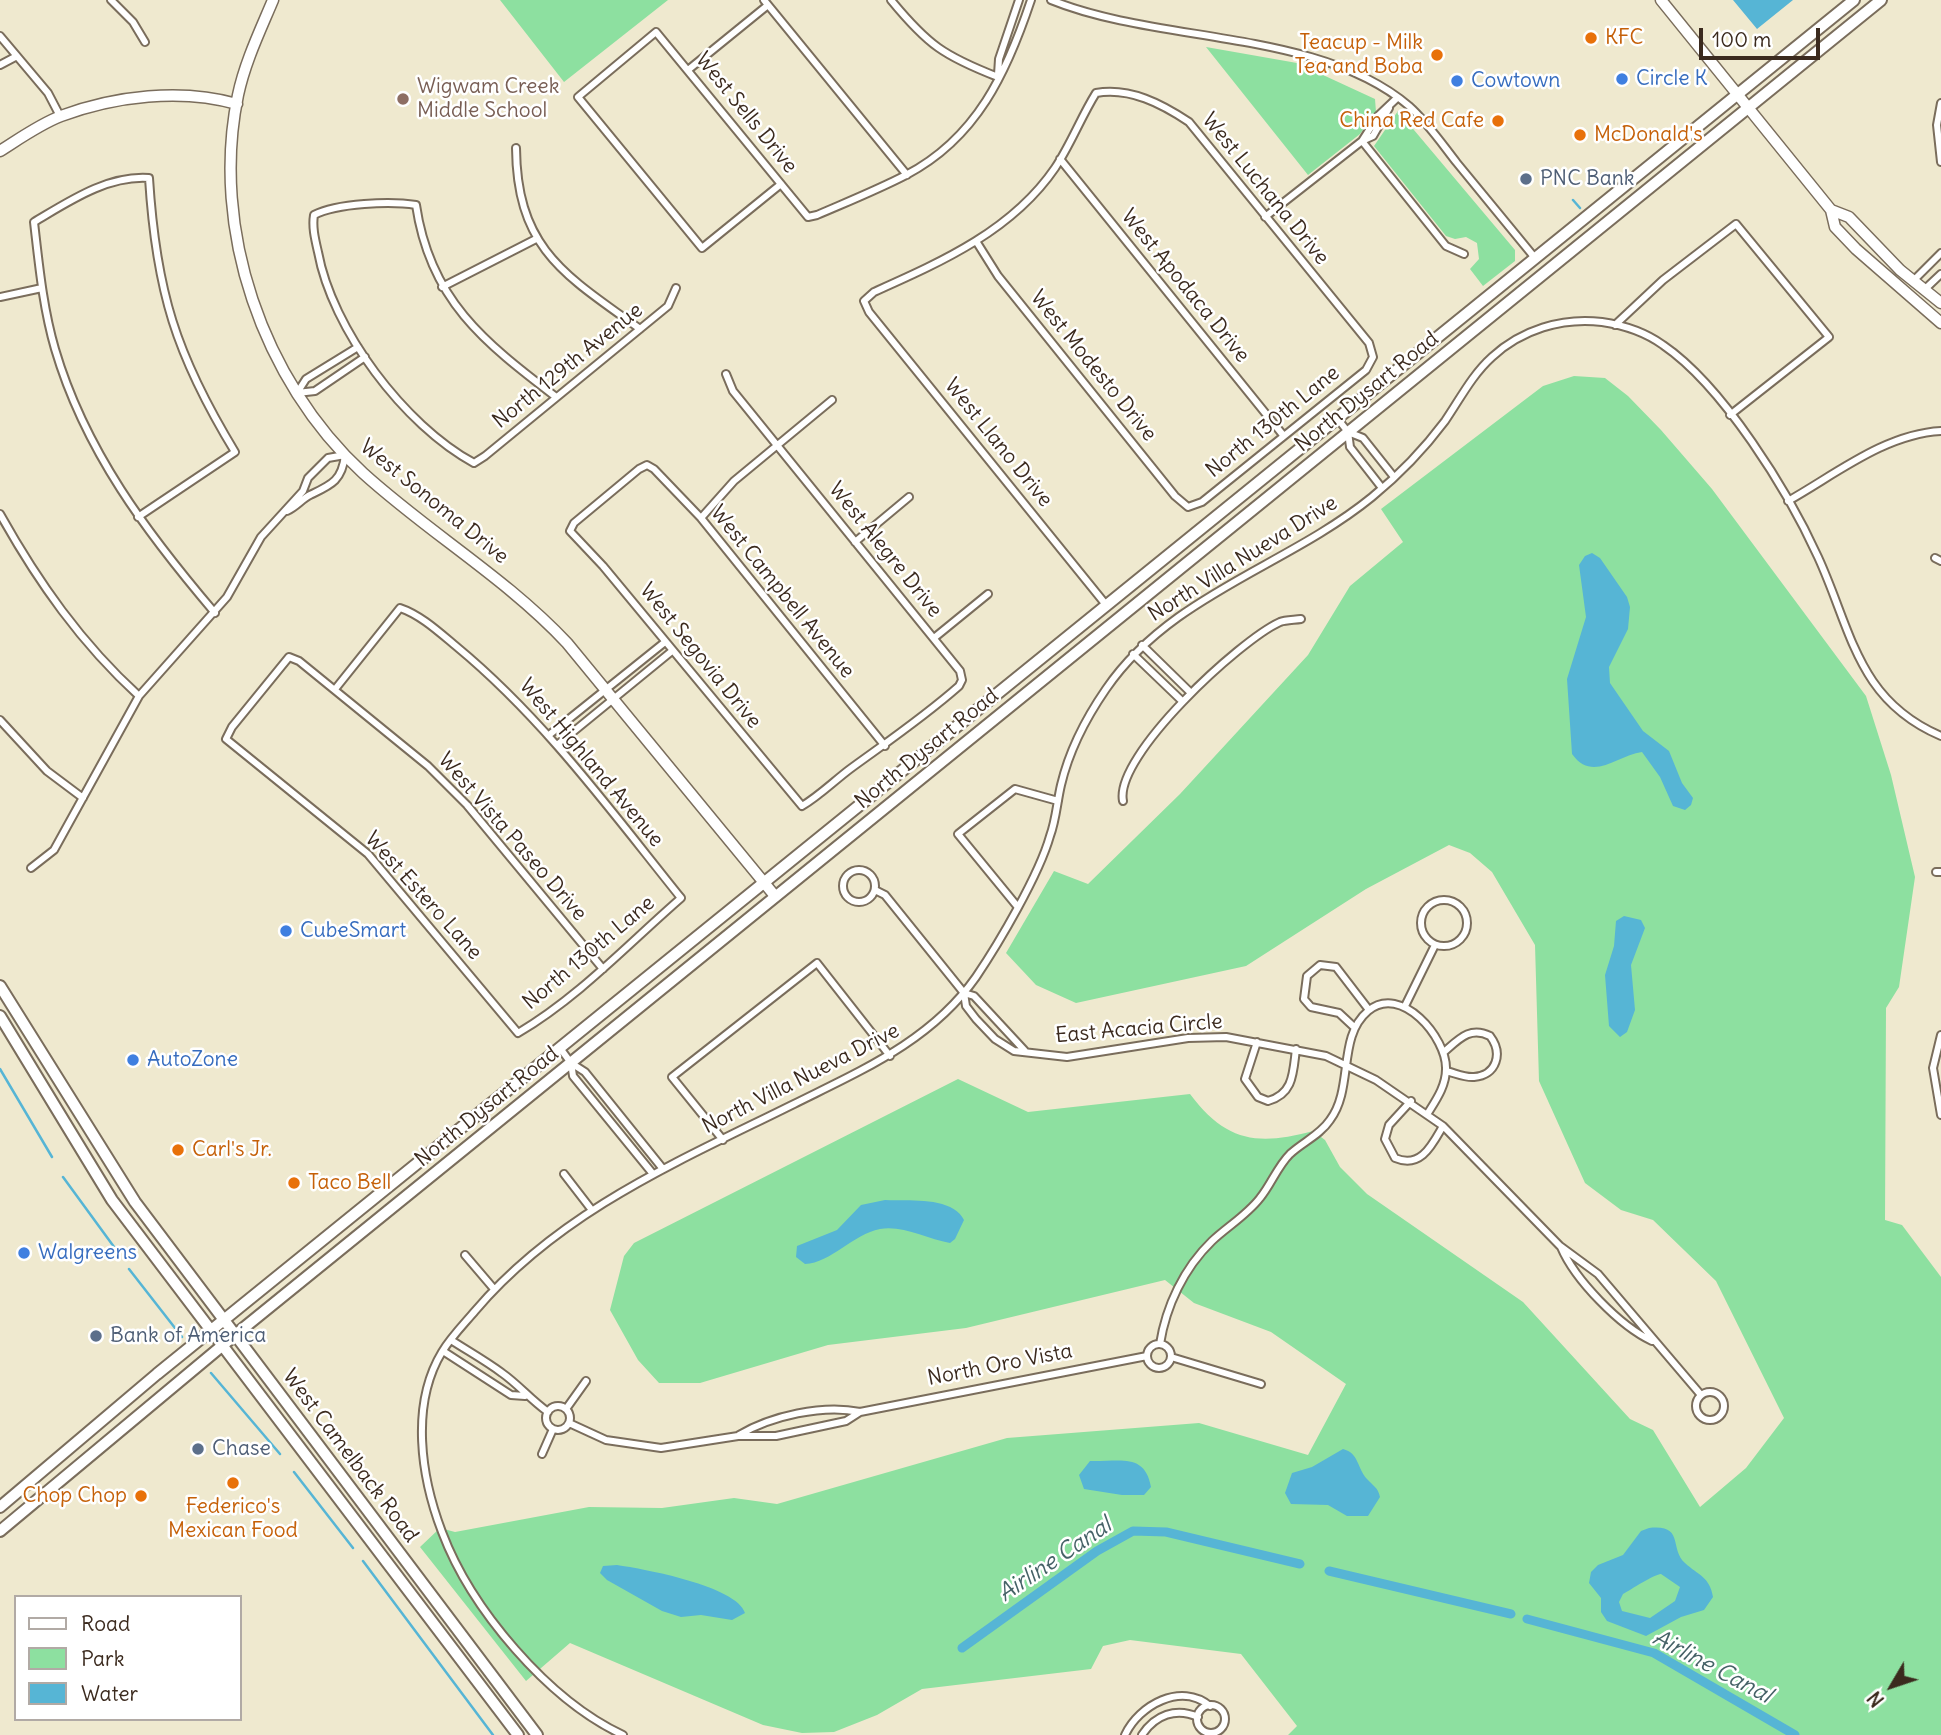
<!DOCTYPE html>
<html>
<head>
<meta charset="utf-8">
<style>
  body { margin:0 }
  #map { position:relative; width:1941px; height:1735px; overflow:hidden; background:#efe9cf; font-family:Delius,sans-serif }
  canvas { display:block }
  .legend { position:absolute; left:14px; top:1595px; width:228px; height:126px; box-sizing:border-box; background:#fff; border:2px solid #b1aaa5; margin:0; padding:9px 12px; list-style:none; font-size:21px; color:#3b2a1e }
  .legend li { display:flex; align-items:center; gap:14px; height:35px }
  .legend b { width:35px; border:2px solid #b1aaa5 }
  .north { position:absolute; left:1857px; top:1651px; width:70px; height:70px; -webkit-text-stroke:5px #fff; paint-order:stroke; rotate:231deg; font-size:19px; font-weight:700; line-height:28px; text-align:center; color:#3b2a1e }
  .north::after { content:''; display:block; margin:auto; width:24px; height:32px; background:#3b2a1e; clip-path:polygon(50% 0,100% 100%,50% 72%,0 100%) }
  .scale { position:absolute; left:1699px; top:28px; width:121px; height:32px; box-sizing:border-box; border:4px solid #3b2a1e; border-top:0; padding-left:9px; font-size:21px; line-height:24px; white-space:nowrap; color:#3b2a1e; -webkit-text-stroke:5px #fff; paint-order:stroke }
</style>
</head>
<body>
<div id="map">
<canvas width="1941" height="1735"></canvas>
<ul class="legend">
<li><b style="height:9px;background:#fff"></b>Road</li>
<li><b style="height:19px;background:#8de0a0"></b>Park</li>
<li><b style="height:19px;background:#56b5d5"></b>Water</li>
</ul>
<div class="north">N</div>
<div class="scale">100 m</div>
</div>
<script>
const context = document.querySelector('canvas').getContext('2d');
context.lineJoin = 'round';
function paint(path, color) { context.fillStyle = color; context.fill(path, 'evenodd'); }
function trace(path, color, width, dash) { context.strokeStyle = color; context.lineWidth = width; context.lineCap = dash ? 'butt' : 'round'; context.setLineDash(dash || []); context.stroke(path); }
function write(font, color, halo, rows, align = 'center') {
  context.font = font + ' Delius,sans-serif'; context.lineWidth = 5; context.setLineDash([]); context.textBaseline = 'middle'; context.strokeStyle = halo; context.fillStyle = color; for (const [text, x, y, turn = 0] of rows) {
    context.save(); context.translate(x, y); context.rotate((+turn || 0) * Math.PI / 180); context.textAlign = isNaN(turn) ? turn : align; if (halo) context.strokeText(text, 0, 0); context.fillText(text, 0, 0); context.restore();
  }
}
paint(new Path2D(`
  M500 0H668L564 82Z
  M1206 47 1297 63 1375 99 1376 112 1360 134 1308 175Z
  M1398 111 1515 250V261L1483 286 1470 269 1479 259 1477 243 1466 237 1455 239 1446 236 1374 146Z
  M1574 376 1605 378 1628 396 1661 430 1712 489 1866 696 1891 775 1915 877 1899 987 1886 1008 1885 1220 1902 1225 1941 1277V1735H1288L1297 1726 1241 1654 1130 1640 1103 1646 1091 1669 922 1689 877 1715 834 1732 802 1733 763 1725 570 1643 526 1681 420 1547 440 1528 455 1532 589 1507 662 1508 734 1498 777 1504 1007 1438 1199 1423 1308 1455 1346 1384 1271 1332 1194 1303 1165 1280 966 1328 828 1345 700 1383H659L638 1360 610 1310 624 1256 634 1243 958 1079 1028 1112 1190 1094C1226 1142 1258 1146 1313 1131L1325 1140 1340 1167 1367 1194 1523 1302 1630 1419 1653 1430 1700 1507 1746 1468 1784 1418 1716 1281 1653 1220 1621 1210 1585 1183 1539 1081 1535 945 1492 872 1470 853 1449 845 1366 889 1246 966 1076 1003 1036 985 1006 953 1054 871 1088 884 1180 794 1308 655 1350 586 1403 542 1381 509 1543 386Z`), '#8de0a0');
paint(new Path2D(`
  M1733 0H1793L1757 29Z
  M1592 553 1600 558 1627 597 1630 607 1628 629 1609 667 1610 683 1643 731 1669 751 1682 783 1693 798 1691 805 1685 810 1673 806 1660 777 1642 752C1617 755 1593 783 1572 754L1567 679 1586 617 1579 565 1585 556Z
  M1624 916 1641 920 1645 928 1631 965 1635 1010 1627 1032 1620 1037 1609 1026 1605 975 1614 946 1616 921Z
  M885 1200C907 1201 953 1196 964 1220L955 1239 950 1243C927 1239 903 1225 880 1229 853 1234 831 1263 805 1264L796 1257 797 1246 837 1230 861 1205Z
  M1343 1449C1359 1453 1357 1468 1367 1479 1373 1486 1378 1487 1380 1497L1368 1516H1347L1328 1505 1291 1504 1285 1493 1292 1473 1312 1467Z
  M1090 1461C1119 1462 1145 1452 1151 1487L1144 1495H1122L1084 1489 1079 1475Z
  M1649 1528C1685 1524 1669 1549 1685 1563 1698 1575 1710 1577 1713 1597L1704 1610 1681 1617 1646 1636 1607 1621 1601 1612V1598L1589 1583 1591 1572 1598 1565 1623 1555 1641 1531ZM1661 1574 1680 1587 1675 1601 1650 1618 1622 1611 1619 1602 1623 1594C1632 1589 1653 1575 1661 1574Z
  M617 1565C644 1569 737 1586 745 1613L732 1620 701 1615 681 1617 662 1611 607 1580 600 1573 603 1566Z`), '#56b5d5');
trace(new Path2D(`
  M1573 200 1580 208
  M0 1069 52 1157
  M63 1177 117 1251
  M129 1269 182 1337
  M211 1373 280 1454
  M294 1472 353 1548
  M363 1561 493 1735`), '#56b5d5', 2.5);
trace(new Path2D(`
  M1329 1571 1511 1614
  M1527 1619 1654 1653 1795 1735
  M962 1648 1097 1551 1133 1531 1166 1532 1300 1564`), '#56b5d5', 9);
const street = new Path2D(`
  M111 0 133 22 145 42
  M764 0 907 175
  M891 0C928 45 944 56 998 77
  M1051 0C1159 44 1319 29 1409 106 1428 123 1442 144 1457 163 1483 195 1509 226 1535 258
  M0 36 48 93 60 116
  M0 65 17 56
  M688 70 768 5
  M998 75 999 59 1019 0
  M1941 103 1937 125 1941 162
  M1362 141 1446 246 1464 254
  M1362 141 1378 116 1397 98
  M516 148C517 249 565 275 640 329
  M1060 159 1283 435
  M781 184 702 248 578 97 656 32 808 217 817 215C847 202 877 190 906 175 977 138 1007 72 1031 0
  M1265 217 1362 141 1373 136 1389 108
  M976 241 998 276 1175 496 1188 507 1202 502 1366 370 1373 357 1369 343 1189 122C1162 104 1130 87 1096 93 1081 117 1071 144 1055 168 1012 231 941 262 874 292L864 301 869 312 1107 606
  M1913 281 1941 253
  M442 287 536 239
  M1924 290 1941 274
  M0 297 42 288
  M1615 325 1663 280 1736 224 1829 337 1730 415
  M726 374 733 391 960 671 962 680 959 686C924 717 887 742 850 769 834 781 819 796 802 806L603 566 570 531 574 523 639 469 647 465 654 469 701 518 885 746
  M297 393 315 391 365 357
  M297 393 306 379 358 347
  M556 397C484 342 430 300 416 205 391 201 337 203 314 215 312 227 315 239 318 252 332 329 404 425 474 463L485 456 668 306 676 288
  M1337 418 1348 432 1363 438 1394 477
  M1348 432 1350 447 1382 488
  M1788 501C1836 474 1885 434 1941 431
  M0 514C38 582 81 643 139 696
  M138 517 235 452C176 355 156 291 149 178 107 175 68 202 34 222 39 265 43 308 55 349 85 451 147 533 215 613
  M701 518 734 481 832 400
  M855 542 909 497
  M1935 558 1941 561
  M934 638 988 594
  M1142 645 1191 693
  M1133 654 1182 701
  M336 688 400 608C421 615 440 633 457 647 544 719 611 811 681 898 628 944 579 997 518 1033L368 854 226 739 232 727 289 657 299 661 428 766 467 805 603 969
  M0 720 47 771 83 798
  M549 735 665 642
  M557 745 672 651
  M1123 801C1114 756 1240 640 1280 622 1285 620 1294 620 1301 619
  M31 868 54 850 139 696 227 597 261 537 303 491 308 478 328 458 345 455C342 481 331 485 310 495 302 499 296 507 287 511
  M843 886a16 16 0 1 1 32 0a16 16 0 1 1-32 0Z
  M1936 872H1941
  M875 890 885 895 964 993 966 1006 976 1019 995 1039 1014 1051 1067 1057 1188 1038 1226 1037 1326 1056 1376 1080 1443 1126 1560 1246 1598 1274 1701 1395
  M1421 923a23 23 0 1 1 46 0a23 23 0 1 1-46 0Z
  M1017 906 958 834 1015 789 1058 801
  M964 993 974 996 1025 1051
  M1405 1006 1435 945
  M1354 1027 1339 1013 1311 1007 1304 999 1307 976 1320 965 1336 967 1369 1010
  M1941 1035 1933 1068 1941 1115
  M1257 1042 1245 1079 1258 1097 1268 1101C1294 1094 1293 1072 1296 1049
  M560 1048 571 1063 585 1072 663 1169
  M1444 1052C1459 1039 1470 1026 1490 1036 1503 1053 1497 1075 1474 1077 1465 1078 1455 1073 1446 1071
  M571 1063 573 1076 653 1174
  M1411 1101 1389 1125 1385 1139 1395 1158C1421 1169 1432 1145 1443 1126
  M723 1140 672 1077 817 963 890 1056
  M564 1174 591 1209
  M1561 1247C1575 1280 1620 1326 1652 1341
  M465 1255 494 1289
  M451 1340C468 1351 486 1361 502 1373 519 1385 530 1399 548 1412
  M1160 1344C1166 1306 1184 1268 1212 1241 1228 1226 1247 1215 1260 1198 1271 1185 1277 1167 1290 1154 1303 1142 1320 1135 1330 1120 1354 1088 1337 1037 1368 1011 1401 983 1447 1038 1446 1069 1446 1086 1436 1100 1428 1113
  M1147 1356a12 12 0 1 1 24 0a12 12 0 1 1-24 0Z
  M443 1351 511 1395 525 1396
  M1171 1357 1261 1384
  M1696 1406a14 14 0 1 1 28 0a14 14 0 1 1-28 0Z
  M546 1418a12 12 0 1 1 24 0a12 12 0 1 1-24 0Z
  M566 1409 586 1381
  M569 1423 606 1440 661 1448 738 1436H776L846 1421 860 1412 1147 1356
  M739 1435C771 1416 823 1404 860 1412
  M542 1454 553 1429
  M1197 1719a14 14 0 1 1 28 0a14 14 0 1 1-28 0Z
  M623 1735C548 1700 471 1609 442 1532 421 1477 410 1405 442 1352 451 1337 464 1324 475 1311 560 1211 679 1161 794 1104 862 1070 931 1041 976 977 999 943 1039 875 1050 836 1056 820 1057 802 1061 785 1069 751 1086 718 1106 689 1171 594 1286 567 1372 497 1399 475 1424 449 1445 421 1460 399 1472 375 1492 357 1521 330 1562 317 1602 322 1623 325 1645 332 1663 345 1723 386 1788 491 1818 557 1852 631 1857 700 1941 736
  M1125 1735C1139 1705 1181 1682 1210 1706
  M1142 1735C1155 1715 1176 1707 1198 1717`);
const secondary = new Path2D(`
  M273 0C260 31 245 62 238 95 210 229 263 381 363 473 429 533 506 578 567 643L775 896
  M1661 0 1831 210 1849 217 1900 270 1941 303
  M0 151C19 139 40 124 61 116 115 96 181 88 237 104
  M1831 210 1835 227 1856 249 1941 323`);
const primary = new Path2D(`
  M0 986 135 1202 537 1735
  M0 1016 112 1200 518 1735
  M0 1507 157 1374 1854 0
  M0 1531 235 1335 1881 0`);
trace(street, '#7a6d5c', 10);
trace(secondary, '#7a6d5c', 13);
trace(primary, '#7a6d5c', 14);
trace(street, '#fff', 6);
trace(secondary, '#fff', 10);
trace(primary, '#fff', 10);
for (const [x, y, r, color] of [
  [1591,38,7,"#e8710a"],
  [1437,55,7,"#e8710a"],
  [1622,79,7,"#3f7fe0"],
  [1457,81,7,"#3f7fe0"],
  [403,99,7,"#8d6e63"],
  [1498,121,7,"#e8710a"],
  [1580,135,7,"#e8710a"],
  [1526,179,7,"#5c6f8a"],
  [286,931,7,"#3f7fe0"],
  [133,1060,7,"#3f7fe0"],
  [178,1150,7,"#e8710a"],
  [294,1183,7,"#e8710a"],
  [24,1253,7,"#3f7fe0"],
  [96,1336,7,"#5c6f8a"],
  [198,1449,7,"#5c6f8a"],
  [233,1483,7,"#e8710a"],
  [141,1496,7,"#e8710a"]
]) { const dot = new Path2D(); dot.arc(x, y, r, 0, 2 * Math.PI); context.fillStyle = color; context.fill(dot); trace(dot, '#fff', 2.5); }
write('21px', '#c56008', '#fff', [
  ["KFC",1605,38],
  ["Teacup - Milk",1423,43,"right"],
  ["Tea and Boba",1423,67,"right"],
  ["China Red Cafe",1484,121,"right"],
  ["McDonald's",1594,135],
  ["Carl's Jr.",192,1150],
  ["Taco Bell",308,1183],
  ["Chop Chop",127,1496,"right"],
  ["Federico's",233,1507,"center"],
  ["Mexican Food",233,1531,"center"]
], 'left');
write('21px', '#366cbe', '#fff', [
  ["Circle K",1636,79],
  ["Cowtown",1471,81],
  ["CubeSmart",300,931],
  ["AutoZone",147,1060],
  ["Walgreens",38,1253]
], 'left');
write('21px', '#785e54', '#fff', [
  ["Wigwam Creek",417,87],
  ["Middle School",417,111]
], 'left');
write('21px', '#3b2a1e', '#fff', [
  ["West Sells Drive",746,113,51],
  ["West Luchana Drive",1265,189,51],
  ["West Apodaca Drive",1185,286,51],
  ["North 129th Avenue",568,366,-39],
  ["West Modesto Drive",1093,366,51],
  ["North Dysart Road",1367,392,-39],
  ["North 130th Lane",1273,422,-39],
  ["West Llano Drive",998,443,51],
  ["West Sonoma Drive",434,502,39],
  ["West Alegre Drive",885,550,51],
  ["North Villa Nueva Drive",1243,559,-32],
  ["West Campbell Avenue",782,592,51],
  ["West Segovia Drive",700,656,51],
  ["North Dysart Road",927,749,-39],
  ["West Highland Avenue",591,763,50],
  ["West Vista Paseo Drive",512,837,49],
  ["West Estero Lane",423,896,48],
  ["North 130th Lane",589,953,-40],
  ["East Acacia Circle",1139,1029,-5],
  ["North Villa Nueva Drive",801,1079,-27],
  ["North Dysart Road",487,1107,-39],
  ["North Oro Vista",1000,1365,-11],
  ["West Camelback Road",350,1456,53]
]);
write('21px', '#4e5e75', '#fff', [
  ["PNC Bank",1540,179],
  ["Bank of America",110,1336],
  ["Chase",212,1449]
], 'left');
write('italic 23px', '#466267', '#fff', [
  ["Airline Canal",1055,1560,-34],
  ["Airline Canal",1712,1667,28]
]);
</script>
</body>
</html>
